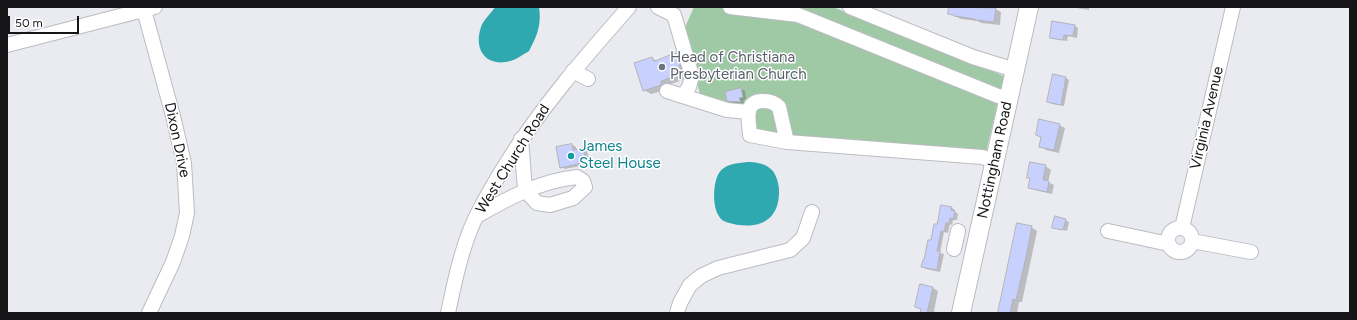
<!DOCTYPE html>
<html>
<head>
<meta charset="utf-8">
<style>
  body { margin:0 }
  #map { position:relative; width:1357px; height:320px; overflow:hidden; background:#e9ebf1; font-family:Figtree,sans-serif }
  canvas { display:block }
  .frame { position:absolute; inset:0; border:8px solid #151517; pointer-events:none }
  .scale { position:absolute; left:8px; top:16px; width:71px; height:18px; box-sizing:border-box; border:2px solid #151517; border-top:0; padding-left:5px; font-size:12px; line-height:14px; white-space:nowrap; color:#151517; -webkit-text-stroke:3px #fff; paint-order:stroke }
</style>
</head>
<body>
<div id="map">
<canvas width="1357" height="320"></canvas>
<div class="frame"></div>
<div class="scale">50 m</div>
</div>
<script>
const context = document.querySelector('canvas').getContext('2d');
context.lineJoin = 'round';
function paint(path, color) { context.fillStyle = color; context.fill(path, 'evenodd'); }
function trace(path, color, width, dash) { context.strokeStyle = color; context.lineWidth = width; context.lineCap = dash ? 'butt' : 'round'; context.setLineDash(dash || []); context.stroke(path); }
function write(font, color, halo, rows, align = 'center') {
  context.font = font + ' Figtree,sans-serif'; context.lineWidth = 3; context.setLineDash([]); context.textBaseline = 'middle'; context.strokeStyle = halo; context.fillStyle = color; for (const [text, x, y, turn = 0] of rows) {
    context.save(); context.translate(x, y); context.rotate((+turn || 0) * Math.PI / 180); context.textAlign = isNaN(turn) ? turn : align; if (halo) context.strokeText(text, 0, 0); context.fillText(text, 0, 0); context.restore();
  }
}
paint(new Path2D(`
  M694 7H833L1004 76 984 161 743 139V116L704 107 682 34Z`), '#9ec9a4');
paint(new Path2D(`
  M495 7H539C541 20 539 31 533 43 532 45 530 49 529 51 527 53 523 54 521 56 496 72 471 57 481 27 483 20 491 14 495 7Z
  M747 162C756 162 765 163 772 170 776 174 779 184 779 190 780 224 754 231 726 222 711 217 712 184 719 173 724 164 738 163 747 162Z`), '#2fa9af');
paint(new Path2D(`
  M950 7H991L1001 12 1000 25 981 23 978 21 961 19 949 13Z
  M1070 7H1089V10Z
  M1075 26 1078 28 1077 38 1068 36 1067 41 1054 39 1051 37Z
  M676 54 684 59 689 78 668 85V89L651 94 644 90 652 58 657 61Z
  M1066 78 1069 80 1064 106 1052 104 1048 102Z
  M741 89 745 91 746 99 743 100 744 104 732 103 728 100Z
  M1059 125 1065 128 1059 153 1046 150 1040 146 1042 138 1037 135Z
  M572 145 576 147V150L583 149 587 151 590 164 565 169 561 167Z
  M1045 166 1051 170 1048 182 1054 185 1052 194 1035 190 1029 187 1031 179 1028 177Z
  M942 206 952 208 955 210V212L958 214 957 220H953L952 225 950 224 948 233 944 232 940 253 944 254 940 272 926 269 922 267 938 225Z
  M1065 220 1069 222 1067 231 1053 227Z
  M1031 227 1037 231 1022 302H1019L1017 313H998Z
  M933 288 938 291 934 311 937 313H921L922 310 916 307Z`), '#0003');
const building = new Path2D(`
  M949 7 996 8 994 22 975 20V19L954 16V15L948 14Z
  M1052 21 1075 25 1073 36 1064 35 1063 40 1050 38Z
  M676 53 682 74 661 81V85L643 91 634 63 652 57 654 61Z
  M1053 74 1066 77 1061 105 1047 102Z
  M741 88 743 97 739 98 741 102 727 101 725 92Z
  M1039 119 1060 124 1054 150 1039 147 1041 137 1036 135Z
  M572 144 573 150 583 148 586 162 560 168 556 147Z
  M1030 162 1046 165 1043 180 1049 181 1047 192 1028 188 1030 178H1027Z
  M941 205 952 207 951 210 955 211 953 219 950 218 949 223H946L944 232 941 231 937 251H940L937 270 921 267 923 260H924L928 240H931L934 224H937Z
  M1055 216 1066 219 1063 230 1052 228Z
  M1017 223 1032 226 1026 257 1016 300 1013 299 1010 313H998Z
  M920 284 933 287 927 313H920L921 309 915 307Z`);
paint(building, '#c8d1fd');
trace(building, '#b2b3b9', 1);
const minor = new Path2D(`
  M658 7 674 15 692 76 689 87 683 96
  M730 7 798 15 998 96 1009 99
  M850 7 973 57 1015 70
  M144 10 173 116 184 163 187 213 182 236 173 262 149 313
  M7 45 155 7
  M573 71 588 79
  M667 91 727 110 749 112
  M787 142 750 135C749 121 743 100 764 101 770 101 775 103 779 107L787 142 982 157 995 161
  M477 216C508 198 540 181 577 177L583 181 585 187 573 198 550 205 537 203 525 190 521 139
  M1168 240a12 12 0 1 1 24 0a12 12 0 1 1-24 0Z
  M1182 228 1233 7
  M1108 231 1169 244
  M1192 241 1251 252
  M954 249 958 231
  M448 313C454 285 460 255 471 228 480 206 493 185 506 164 542 106 584 58 629 7
  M677 313 680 303 690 285 701 276 718 268 790 250 803 238 812 212`);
const major = new Path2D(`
  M961 313 1029 7`);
trace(minor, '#bbbcc2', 16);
trace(major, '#bbbcc2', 20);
trace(minor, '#fff', 14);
trace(major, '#fff', 18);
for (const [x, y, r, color] of [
  [662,67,4,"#6b7280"],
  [571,156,4,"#0f9aa8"]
]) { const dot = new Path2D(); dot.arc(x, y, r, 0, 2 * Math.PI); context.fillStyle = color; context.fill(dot); trace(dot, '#fff', 1.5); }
write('15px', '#5b616d', '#fff', [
  ["Head of Christiana",670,58],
  ["Presbyterian Church",670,75]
], 'left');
write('15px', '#151517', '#fff', [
  ["Virginia Avenue",1207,118,-77],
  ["Dixon Drive",177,140,78],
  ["West Church Road",513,159,-58],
  ["Nottingham Road",995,160,-78]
]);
write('15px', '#0d838f', '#fff', [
  ["James",579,147],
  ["Steel House",579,164]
], 'left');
</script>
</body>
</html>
